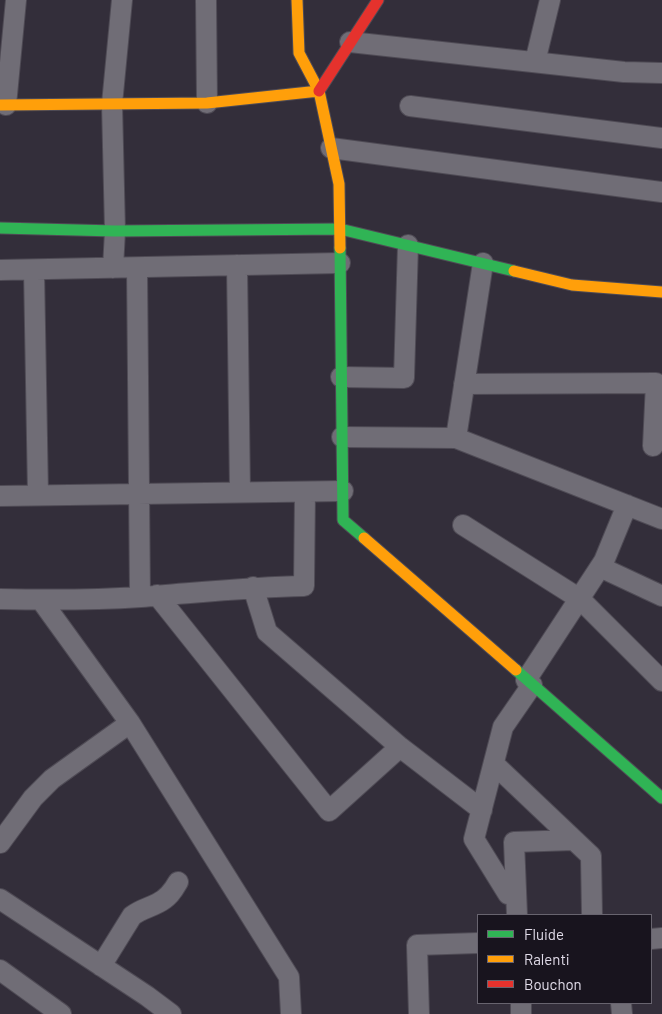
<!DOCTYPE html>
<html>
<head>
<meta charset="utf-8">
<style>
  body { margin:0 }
  #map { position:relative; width:662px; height:1014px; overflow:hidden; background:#332e3a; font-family:Barlow,sans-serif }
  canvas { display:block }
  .legend { position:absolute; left:477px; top:914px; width:175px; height:90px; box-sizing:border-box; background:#18141e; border:1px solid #68646f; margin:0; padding:6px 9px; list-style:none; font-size:15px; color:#e0dbe8 }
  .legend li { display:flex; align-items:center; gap:10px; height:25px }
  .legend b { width:25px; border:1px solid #68646f }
</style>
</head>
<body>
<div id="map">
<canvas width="662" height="1014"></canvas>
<ul class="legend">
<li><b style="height:6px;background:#30b455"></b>Fluide</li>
<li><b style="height:6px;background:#ff9f0a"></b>Ralenti</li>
<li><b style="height:6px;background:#e5322d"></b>Bouchon</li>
</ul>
</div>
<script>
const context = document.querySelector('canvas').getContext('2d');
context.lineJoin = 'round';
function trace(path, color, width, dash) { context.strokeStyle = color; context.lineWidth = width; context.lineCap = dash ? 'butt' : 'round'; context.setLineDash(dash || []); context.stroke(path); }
const street = new Path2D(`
  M206 0 207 103
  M350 42 624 72 662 73
  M535 62 550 0
  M6 105 16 0
  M410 106 662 138
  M331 148 662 192
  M237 265 240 492
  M113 268 115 231 112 104 122 0
  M137 268 140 597
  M0 270 340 263
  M34 270 38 495
  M341 377 404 378 408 245
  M464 384 656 383 653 446
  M342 437 456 438 662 519
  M456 438 483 263
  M0 496 343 491
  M463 525 580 599 662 681
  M600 567 662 596
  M253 587 267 632 400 747 482 810
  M157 595 329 811 400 747
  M0 599C47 600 94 600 141 597 195 593 249 587 304 586L305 492
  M41 600 130 723 289 977 291 1014
  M526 680 604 561 627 505
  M494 764 591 856 592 915
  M0 843 33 798 52 779 130 723
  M516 893 508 894 474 839 503 727 532 685
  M0 899 147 996 171 1014
  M517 915 514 842 574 840
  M651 939 662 938
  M101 966 132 916C141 909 149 908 158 903 168 898 173 891 178 882
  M0 970 61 1014
  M521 1003V1014
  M621 1003 622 1014
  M419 1014 417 945 478 943`);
const fast = new Path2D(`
  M0 228 115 231 340 229 514 271
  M340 248 343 520 364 538
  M516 670 662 798`);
const slow = new Path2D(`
  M297 0 299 53 319 91 339 184 340 248
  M0 105 207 103 319 91
  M514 271 572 285 662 292
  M364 538 516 670`);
const jam = new Path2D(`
  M319 91 378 0`);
trace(street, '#4f4b55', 22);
trace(fast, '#4f4b55', 13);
trace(slow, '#4f4b55', 13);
trace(jam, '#4f4b55', 13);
trace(street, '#706d76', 20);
trace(fast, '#30b455', 11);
trace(slow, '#ff9f0a', 11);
trace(jam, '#e5322d', 11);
</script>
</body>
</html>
